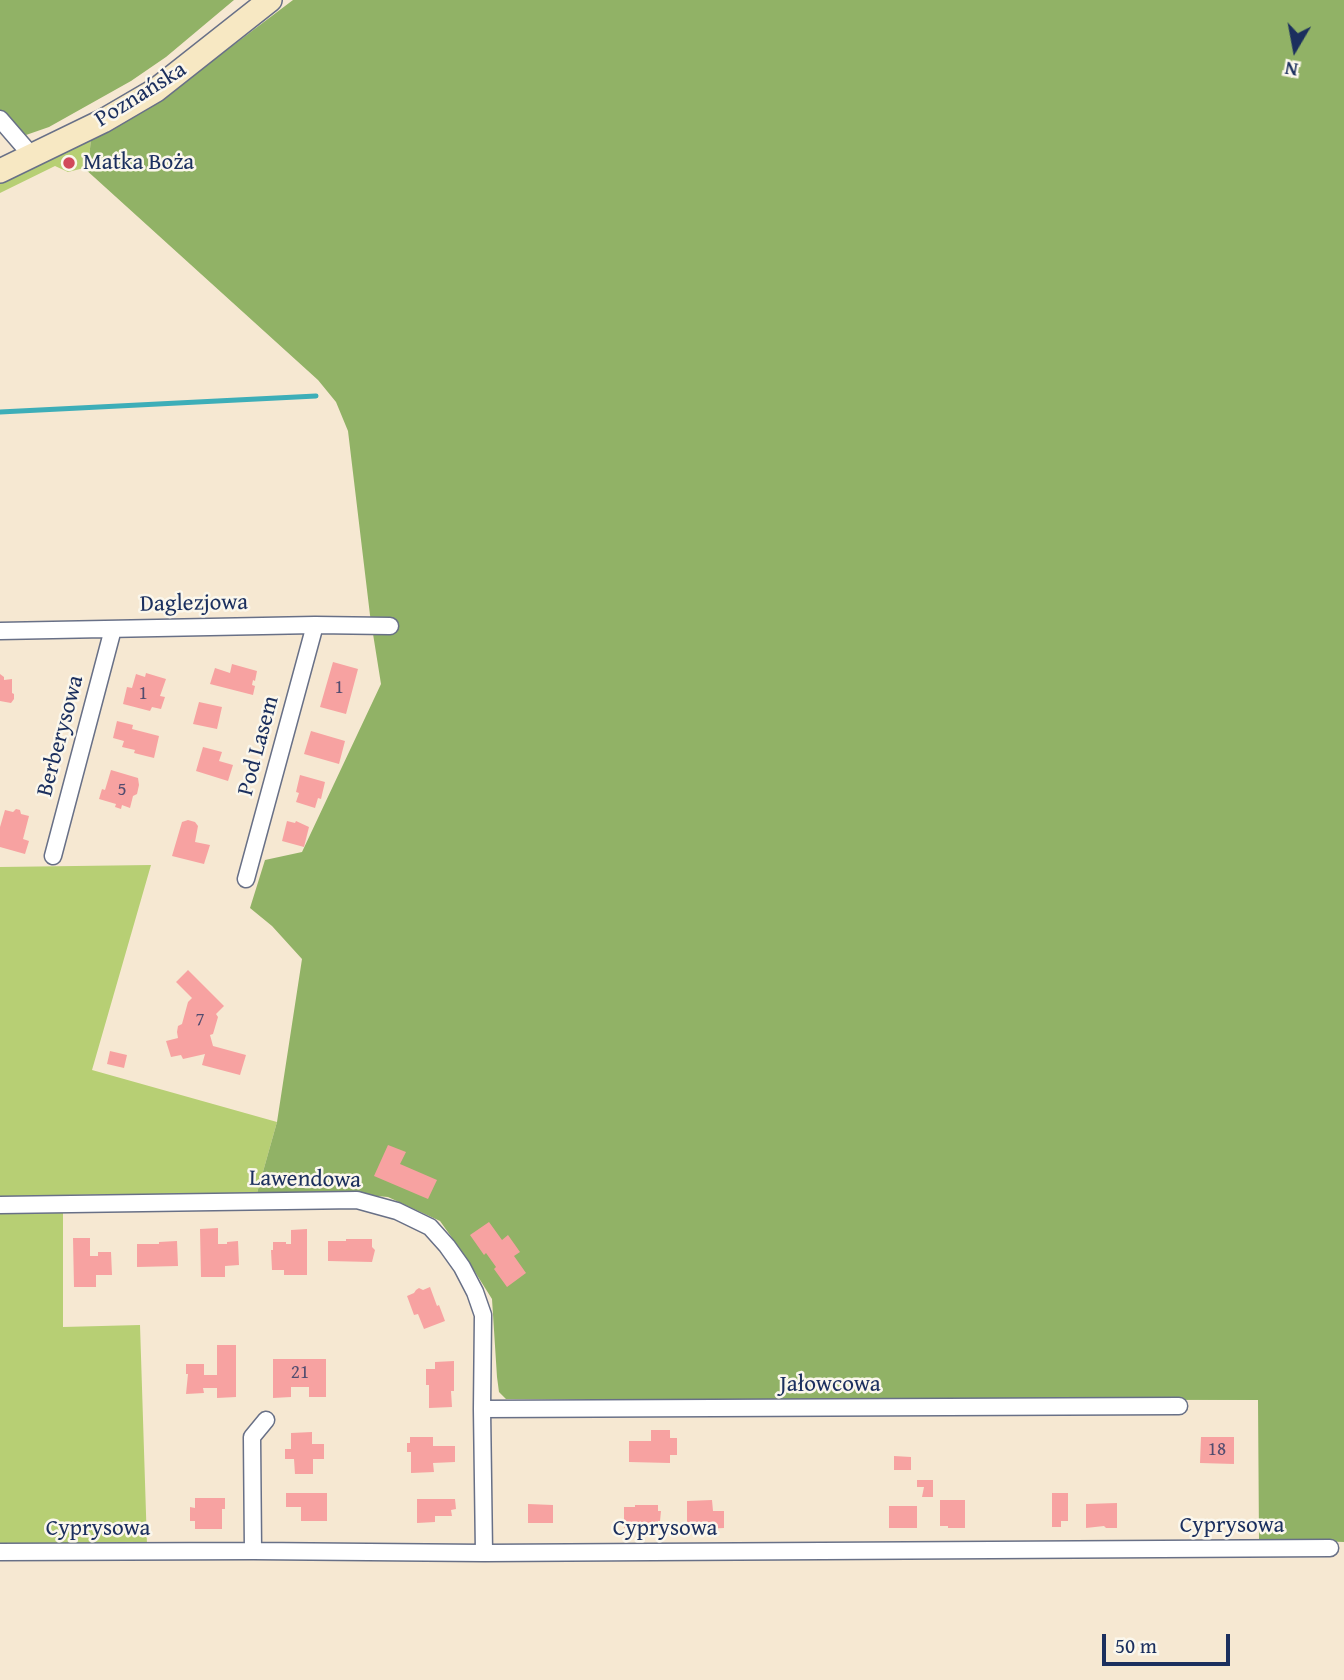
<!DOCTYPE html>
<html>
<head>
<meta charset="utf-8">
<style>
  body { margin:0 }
  #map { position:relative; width:1344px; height:1680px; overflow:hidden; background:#f6e8d2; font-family:"Gentium Book Plus",serif }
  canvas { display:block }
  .north { position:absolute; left:1260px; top:14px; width:70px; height:70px; -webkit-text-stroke:5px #fbf7ec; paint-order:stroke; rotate:190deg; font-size:19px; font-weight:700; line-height:28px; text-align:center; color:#1b2f5e }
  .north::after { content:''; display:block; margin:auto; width:24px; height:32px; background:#1b2f5e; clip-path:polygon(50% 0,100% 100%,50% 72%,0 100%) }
  .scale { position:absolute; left:1102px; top:1634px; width:128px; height:32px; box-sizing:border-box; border:4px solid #1b2f5e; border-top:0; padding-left:9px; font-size:21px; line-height:24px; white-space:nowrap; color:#1b2f5e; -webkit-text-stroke:5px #fbf7ec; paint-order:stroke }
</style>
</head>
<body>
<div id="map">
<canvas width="1344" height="1680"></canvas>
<div class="north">N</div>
<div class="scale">50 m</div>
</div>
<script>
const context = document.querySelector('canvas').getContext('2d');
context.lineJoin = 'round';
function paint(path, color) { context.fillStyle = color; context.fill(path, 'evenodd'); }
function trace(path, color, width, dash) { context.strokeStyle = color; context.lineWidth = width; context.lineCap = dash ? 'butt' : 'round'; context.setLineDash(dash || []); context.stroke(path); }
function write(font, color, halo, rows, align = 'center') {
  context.font = font + ' "Gentium Book Plus",serif'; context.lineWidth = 5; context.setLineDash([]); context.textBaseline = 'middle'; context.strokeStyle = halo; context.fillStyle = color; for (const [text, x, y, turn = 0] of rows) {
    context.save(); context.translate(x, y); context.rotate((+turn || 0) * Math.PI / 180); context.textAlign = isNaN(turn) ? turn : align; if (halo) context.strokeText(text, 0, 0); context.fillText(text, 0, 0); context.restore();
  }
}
paint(new Path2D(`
  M91 139 89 158 84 168 68 172 55 166 0 193V182Z
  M151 865 92 1070 277 1122 257 1193 63 1195V1327L140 1325 147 1545H0V867Z`), '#b7cf74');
paint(new Path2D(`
  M0 0H234L166 57 131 81 49 127 26 135 0 111Z
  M293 0H1344V1542L1259 1539 1258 1400 506 1399 499 1392 497 1377 492 1299 465 1256 440 1221 388 1197 333 1192 257 1193 277 1122 302 959 272 926 250 908 265 860 302 852 381 684 370 615 348 431 336 402 318 380 84 168 89 158 91 139 131 118 156 102 199 71Z`), '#91b266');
trace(new Path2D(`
  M0 412 316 396`), '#3daeb8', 5);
paint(new Path2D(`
  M333 662 358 669 346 714 320 707Z
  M232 664 257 671 255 681 253 680 252 685 255 686 253 695 210 684 215 668 230 673Z
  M146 673 166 679 160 696 165 697 161 709 152 707 150 711 123 704 127 687 132 688 136 674 145 677Z
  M0 674 4 677V680L12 679V693L14 694V699L11 703 0 701Z
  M199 702 222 707 217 729 193 724Z
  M117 721 133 725 132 729 159 736 154 758 134 753 135 750 122 747 124 741 113 738Z
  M311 731 345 741 339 764 304 754Z
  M203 747 222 752 219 761 233 765 228 781 196 771Z
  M111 770 138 778 139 785 137 794 133 796 130 808 122 805 121 809 115 807 116 804 99 799 102 789 105 790Z
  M300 775 325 782 321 799 318 798 315 808 296 802 299 793 296 792Z
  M16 809 20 810 21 814 29 816 23 839 29 841 25 854 0 847V827L5 810 13 812Z
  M188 820 195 822 198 826 195 842 210 845 204 864 172 856 182 822Z
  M287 821 295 823 296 821 309 827 304 847 282 841Z
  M188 970 224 1006 216 1014 218 1017 213 1034 210 1035 213 1046 246 1055 240 1075 202 1065 205 1054 183 1059 181 1055 171 1057 166 1041 178 1038 177 1032 178 1026 182 1024 188 1002 192 998 176 982Z
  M110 1051 127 1055 124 1068 107 1064Z
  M388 1145 406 1152 400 1164 437 1180 428 1199 374 1176Z
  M489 1222 502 1240 508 1235 520 1252 514 1256 526 1273 507 1287 494 1269 496 1267 486 1253 484 1255 470 1235Z
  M218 1228V1244H227V1242L238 1241 239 1265 225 1266V1277H201L200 1229Z
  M307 1229V1275H284V1270H272L271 1250H273V1242H286V1244H291V1230Z
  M73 1238H90V1256H98V1252H111L112 1275H96V1287H74Z
  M346 1239H372V1247L375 1250 372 1262 328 1261V1241H346Z
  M177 1241 178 1266 137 1267V1244H159V1242Z
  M430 1287 437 1306 439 1305 445 1321 424 1329 418 1314 414 1315 407 1296 414 1293 416 1290 419 1288 423 1290Z
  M217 1345H236V1397L217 1398V1388H203L204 1393 186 1394 188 1374H186V1364H204V1375H217Z
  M273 1359H326V1397H309V1387H291V1397L273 1398Z
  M454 1361V1391H451L452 1407 429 1408V1385H426V1369H435V1362Z
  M651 1430H670V1438H677V1455H670V1463L629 1462V1441H651Z
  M312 1432V1444H324V1459H313V1474H295L294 1459H285V1449H291V1433Z
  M410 1437H433V1446H455V1462L433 1463 434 1472 411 1473V1452H407V1443H410Z
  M1201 1437H1234V1464L1200 1463Z
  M894 1456 911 1457V1470H894Z
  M917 1480H933V1497H922L924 1487H917Z
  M286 1493H327V1521H301V1507H286Z
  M1052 1493H1068V1521H1061V1527H1052Z
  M195 1498H225V1509H222V1529H195V1521H190V1507L195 1508Z
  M417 1499H455L456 1509 451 1510 452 1516H435V1522L417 1523Z
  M712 1500 713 1511H724V1528L703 1529V1524H687V1501Z
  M940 1500H965V1528H948V1526H940Z
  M1117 1503V1528H1106L1104 1526 1086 1528V1504Z
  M528 1504 553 1505V1523H528Z
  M635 1505H658V1511H661L660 1521H658V1529L624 1528V1507H635Z
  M889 1506H917V1528H889Z`), '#f7a2a1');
const street = new Path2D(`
  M0 119 32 156
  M0 631 315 625 390 626
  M53 856 113 629
  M246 879 315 625
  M0 1205 357 1200 397 1211 430 1227 447 1246 462 1267 475 1292 483 1315 482 1409 484 1553
  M482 1409 1179 1406
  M253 1551 252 1437 266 1420
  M0 1552 253 1551 484 1553 1330 1548`);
const secondary = new Path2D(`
  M0 171 103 121 156 90 270 0`);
trace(street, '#687087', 19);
trace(secondary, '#687087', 26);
trace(street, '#fff', 16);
trace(secondary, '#f7e8c3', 23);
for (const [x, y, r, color] of [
  [69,163,7,"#d1495b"]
]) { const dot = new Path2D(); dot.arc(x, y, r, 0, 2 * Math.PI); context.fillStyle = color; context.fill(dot); trace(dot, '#fbf7ec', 2.5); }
write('19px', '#524c6f', null, [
  ["1",339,688],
  ["1",143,694],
  ["5",122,790],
  ["7",200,1020],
  ["21",300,1373],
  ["18",1217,1450]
]);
write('23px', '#1b2f5e', '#fbf7ec', [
  ["Poznańska",141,95,-32],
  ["Daglezjowa",194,604,-1],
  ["Berberysowa",61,736,-75],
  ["Pod Lasem",259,746,-75],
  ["Lawendowa",305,1180,1],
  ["Jałowcowa",830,1385],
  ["Cyprysowa",1232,1526],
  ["Cyprysowa",98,1529],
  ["Cyprysowa",665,1529]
]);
write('23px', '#1b2f5e', '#fbf7ec', [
  ["Matka Boża",83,163]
], 'left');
</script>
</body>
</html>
